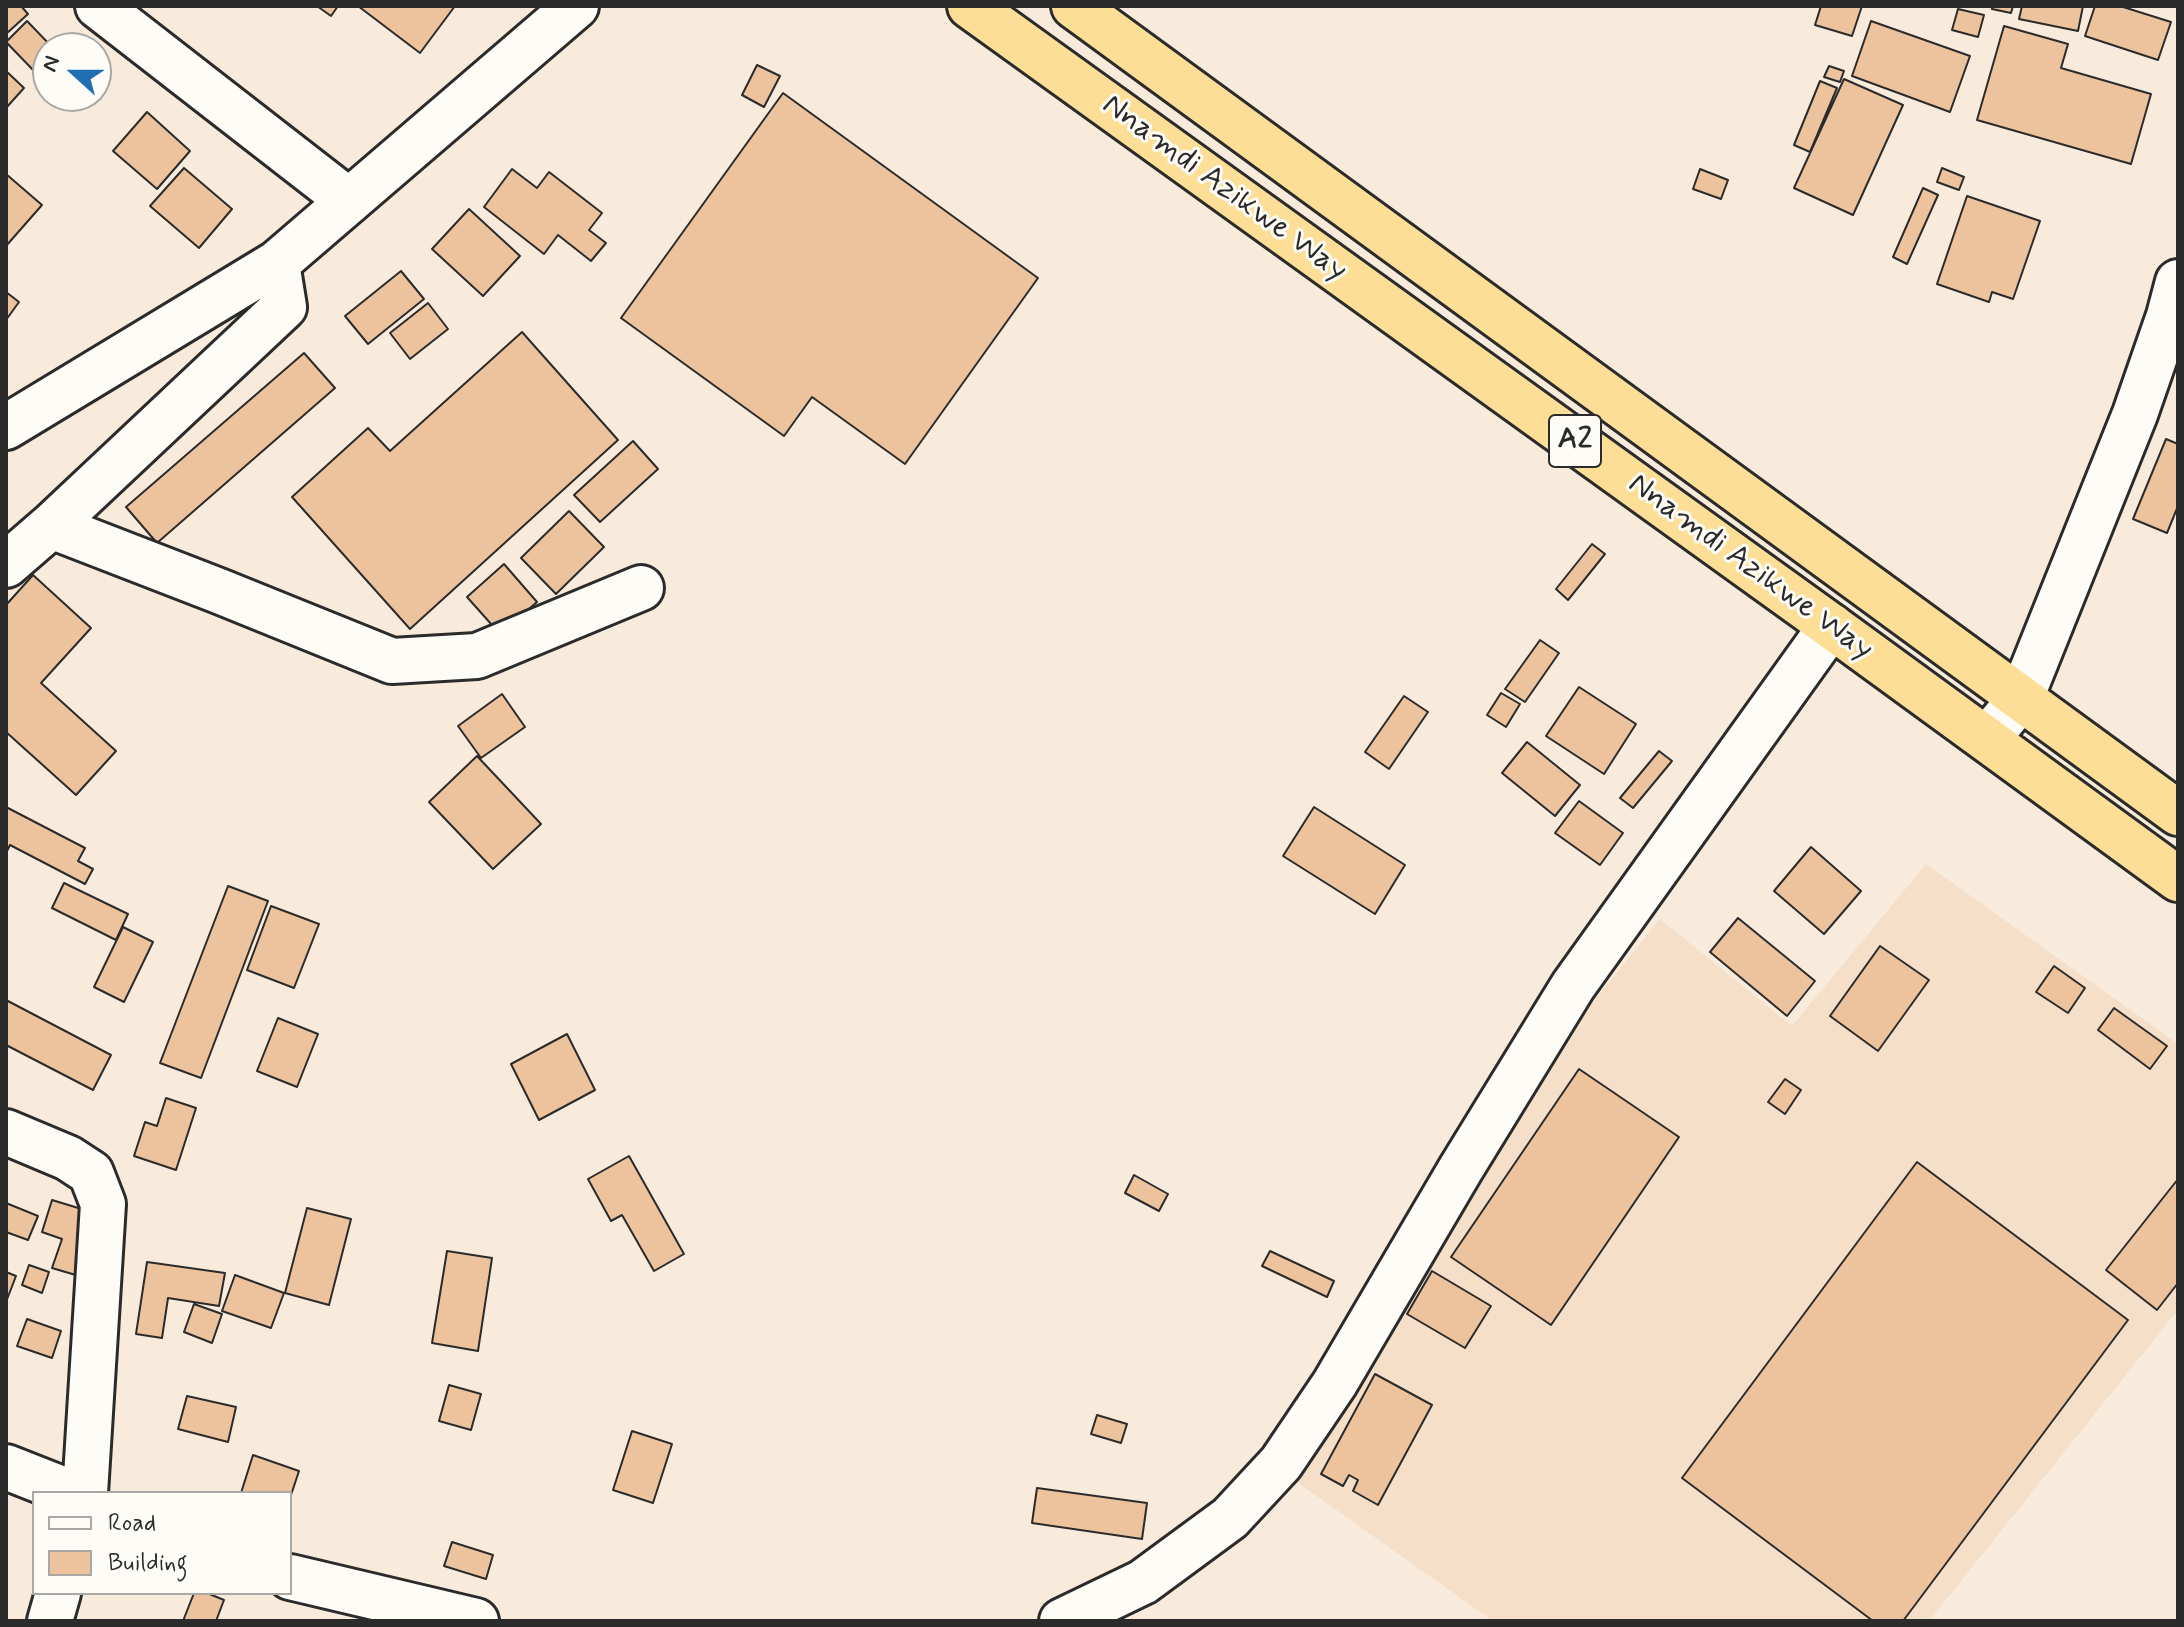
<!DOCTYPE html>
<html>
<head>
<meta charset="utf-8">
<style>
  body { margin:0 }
  #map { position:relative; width:2184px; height:1627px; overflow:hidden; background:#f8ebdc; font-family:Mynerve,sans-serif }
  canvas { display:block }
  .frame { position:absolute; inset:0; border:8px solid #2b2b2b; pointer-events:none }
  .legend { position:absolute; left:32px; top:1491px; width:260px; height:104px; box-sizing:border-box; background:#fdfcf7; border:2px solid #a9a8a5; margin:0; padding:10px 14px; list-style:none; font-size:24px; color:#2b2b2b }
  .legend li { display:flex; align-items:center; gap:16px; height:40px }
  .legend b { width:40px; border:2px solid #a9a8a5 }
  .north { position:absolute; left:32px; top:32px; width:80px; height:80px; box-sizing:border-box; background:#fdfcf7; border:2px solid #a9a8a5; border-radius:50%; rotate:291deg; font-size:22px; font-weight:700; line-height:32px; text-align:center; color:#2b2b2b }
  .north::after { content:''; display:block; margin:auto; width:28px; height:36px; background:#1f6fb2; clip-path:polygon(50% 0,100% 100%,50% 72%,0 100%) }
</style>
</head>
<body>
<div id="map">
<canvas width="2184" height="1627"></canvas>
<div class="frame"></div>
<ul class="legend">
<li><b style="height:10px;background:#fdfcf7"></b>Road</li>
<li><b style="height:22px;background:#edc39d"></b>Building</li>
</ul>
<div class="north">N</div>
</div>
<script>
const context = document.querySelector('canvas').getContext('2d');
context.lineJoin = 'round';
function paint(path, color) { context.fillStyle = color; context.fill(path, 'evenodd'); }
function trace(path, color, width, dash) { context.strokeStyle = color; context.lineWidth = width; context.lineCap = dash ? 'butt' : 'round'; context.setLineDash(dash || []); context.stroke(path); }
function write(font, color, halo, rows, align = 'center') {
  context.font = font + ' Mynerve,sans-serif'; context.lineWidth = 6; context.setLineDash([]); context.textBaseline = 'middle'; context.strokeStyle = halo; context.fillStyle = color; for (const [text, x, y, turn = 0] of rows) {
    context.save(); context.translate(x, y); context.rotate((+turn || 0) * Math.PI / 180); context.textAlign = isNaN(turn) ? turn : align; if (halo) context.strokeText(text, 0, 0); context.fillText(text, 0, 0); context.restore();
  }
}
paint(new Path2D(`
  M1926 864 2178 1044V1310L1929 1621H1493L1294 1480 1517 1096 1660 919 1792 1026Z`), '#f5dfc9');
const building = new Path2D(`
  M6 6H21L28 14 6 34Z
  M317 6H338L331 16Z
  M358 6H455L420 53Z
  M1821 6H1862L1852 36 1815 25Z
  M1992 6H2013L2011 13 1992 9Z
  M2022 6H2083L2078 31 2019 19Z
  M2095 6H2120L2171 22 2158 60 2085 36Z
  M1958 9 1984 15 1978 37 1952 30Z
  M27 21 53 48H48V60L35 72 6 42Z
  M1871 21 1970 56 1950 112 1852 76Z
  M2004 26 2068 44 2061 68 2151 94 2131 164 1977 120Z
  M757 65 780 76 764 107 742 95Z
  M1829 66 1844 71 1840 82 1824 77Z
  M6 71 24 88 6 108Z
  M1844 79 1903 105 1853 215 1794 188Z
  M1820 81 1837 88 1810 152 1794 145Z
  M783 93 1038 278 905 464 812 397 784 436 621 318Z
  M147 112 190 151 157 189 113 151Z
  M184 168 232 209 199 248 150 206Z
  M1942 168 1964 177 1959 190 1937 182Z
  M512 169 537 188 549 172 602 213 589 230 606 243 591 261 558 235 544 254 484 207Z
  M1700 169 1728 180 1721 199 1693 189Z
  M6 174 42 205 6 246Z
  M1923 188 1938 195 1907 264 1893 257Z
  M1967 196 2040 221 2013 299 1992 292 1989 302 1937 284Z
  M469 209 520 256 483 296 432 249Z
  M401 271 424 299 368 344 345 316Z
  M6 292 19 302 6 320Z
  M428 303 448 329 410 359 390 333Z
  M522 332 618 440 410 629 292 497 368 428 390 451Z
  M304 353 335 388 157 543 126 507Z
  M2166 439 2178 444V506L2167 533 2133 519Z
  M633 441 658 469 600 522 574 495Z
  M569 511 604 547 556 594 521 558Z
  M1592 544 1605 554 1568 600 1556 589Z
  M504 564 537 602 500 634 467 597Z
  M33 575 91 628 41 683 116 751 76 795 6 732V605Z
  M1540 640 1559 653 1525 702 1505 689Z
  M1579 687 1636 724 1604 774 1546 736Z
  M1501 693 1520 704 1506 727 1487 715Z
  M502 694 525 727 481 758 458 726Z
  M1404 696 1428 712 1389 769 1365 752Z
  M1527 742 1580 785 1555 816 1502 773Z
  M1659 751 1672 761 1633 808 1620 798Z
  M477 756 541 824 493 869 429 802Z
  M1579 801 1623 833 1600 865 1555 833Z
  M6 807 85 848 78 861 93 869 85 884 10 845 6 853Z
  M1314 807 1405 865 1375 914 1283 856Z
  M1811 847 1861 891 1824 934 1774 891Z
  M64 883 128 914 116 940 52 908Z
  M228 886 268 901 201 1078 160 1063Z
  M271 906 319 924 294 988 247 970Z
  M1738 918 1815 981 1787 1016 1710 952Z
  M123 927 153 942 124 1002 94 987Z
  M1880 946 1929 980 1878 1051 1830 1016Z
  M2054 966 2085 988 2068 1013 2036 992Z
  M6 1000 111 1055 93 1090 6 1045Z
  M2114 1008 2167 1046 2150 1069 2098 1030Z
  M278 1018 318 1034 297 1087 257 1071Z
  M567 1034 595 1090 539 1120 511 1064Z
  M1579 1069 1679 1137 1551 1325 1451 1257Z
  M1785 1079 1801 1090 1785 1114 1768 1102Z
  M166 1098 196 1108 176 1170 134 1156 145 1122 157 1126Z
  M629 1156 684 1254 654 1271 622 1215 611 1221 588 1179Z
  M1917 1162 2128 1320 1903 1621H1873L1682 1478Z
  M1134 1175 1168 1194 1159 1211 1125 1193Z
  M2178 1179V1283L2157 1310 2106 1270Z
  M52 1200 98 1214 79 1276 52 1268 62 1239 42 1232Z
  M6 1203 38 1216 28 1240 6 1232Z
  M307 1208 351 1219 329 1305 285 1293Z
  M447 1251 492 1258 478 1351 432 1343Z
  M1270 1251 1334 1281 1327 1297 1262 1266Z
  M147 1262 225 1273 219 1306 168 1298 162 1338 136 1334Z
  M29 1265 49 1272 42 1293 22 1285Z
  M1432 1271 1491 1306 1465 1348 1407 1314Z
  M6 1272 16 1276 6 1302Z
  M235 1275 284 1293 271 1328 222 1311Z
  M194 1304 222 1314 212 1343 184 1332Z
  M27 1319 61 1331 52 1358 17 1346Z
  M1375 1374 1432 1405 1378 1505 1353 1491 1358 1480 1349 1475 1343 1486 1321 1474Z
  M449 1385 481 1394 471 1430 439 1421Z
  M187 1396 236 1407 228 1442 178 1429Z
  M1097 1415 1127 1424 1121 1443 1091 1434Z
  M632 1431 672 1444 653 1503 613 1490Z
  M253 1455 299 1471 290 1498V1493H241Z
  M1037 1488 1147 1503 1142 1539 1032 1523Z
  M452 1542 493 1555 486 1579 444 1566Z
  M194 1593H207L224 1600 216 1621H183Z`);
paint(building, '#edc39d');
trace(building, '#2b2b2b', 2);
const street = new Path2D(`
  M98 6 349 201
  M51 526 219 591 392 661 477 656 641 588
  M6 565 51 526 284 307 277 263
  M1987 739 2021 698 2135 414 2169 316 2178 282
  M6 1132 68 1158 91 1173 103 1204 85 1493
  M6 1467 72 1493
  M290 1577 476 1621
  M50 1621 58 1593
  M1062 1621 1143 1582 1230 1518 1281 1463 1335 1383 1460 1170 1573 986 1831 626`);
const secondary = new Path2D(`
  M6 427 277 263 576 6`);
const highway = new Path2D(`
  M970 6 1831 626 2178 879
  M1074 6 2178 813`);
trace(street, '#2b2b2b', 50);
trace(secondary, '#2b2b2b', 50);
trace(highway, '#2b2b2b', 50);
trace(street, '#fdfcf7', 44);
trace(secondary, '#fdfcf7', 44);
trace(highway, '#fcde96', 44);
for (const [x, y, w] of [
  [1575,441,52]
]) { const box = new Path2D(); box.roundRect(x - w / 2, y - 26, w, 52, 6); context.fillStyle = '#fdfcf7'; context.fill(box); trace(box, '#2b2b2b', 2); }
write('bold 30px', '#2b2b2b', null, [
  ["A2",1575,441]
]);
write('32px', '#2b2b2b', '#fdfcf7', [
  ["Nnamdi Azikwe Way",1224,189,36],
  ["Nnamdi Azikwe Way",1750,568,36]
]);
</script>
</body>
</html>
